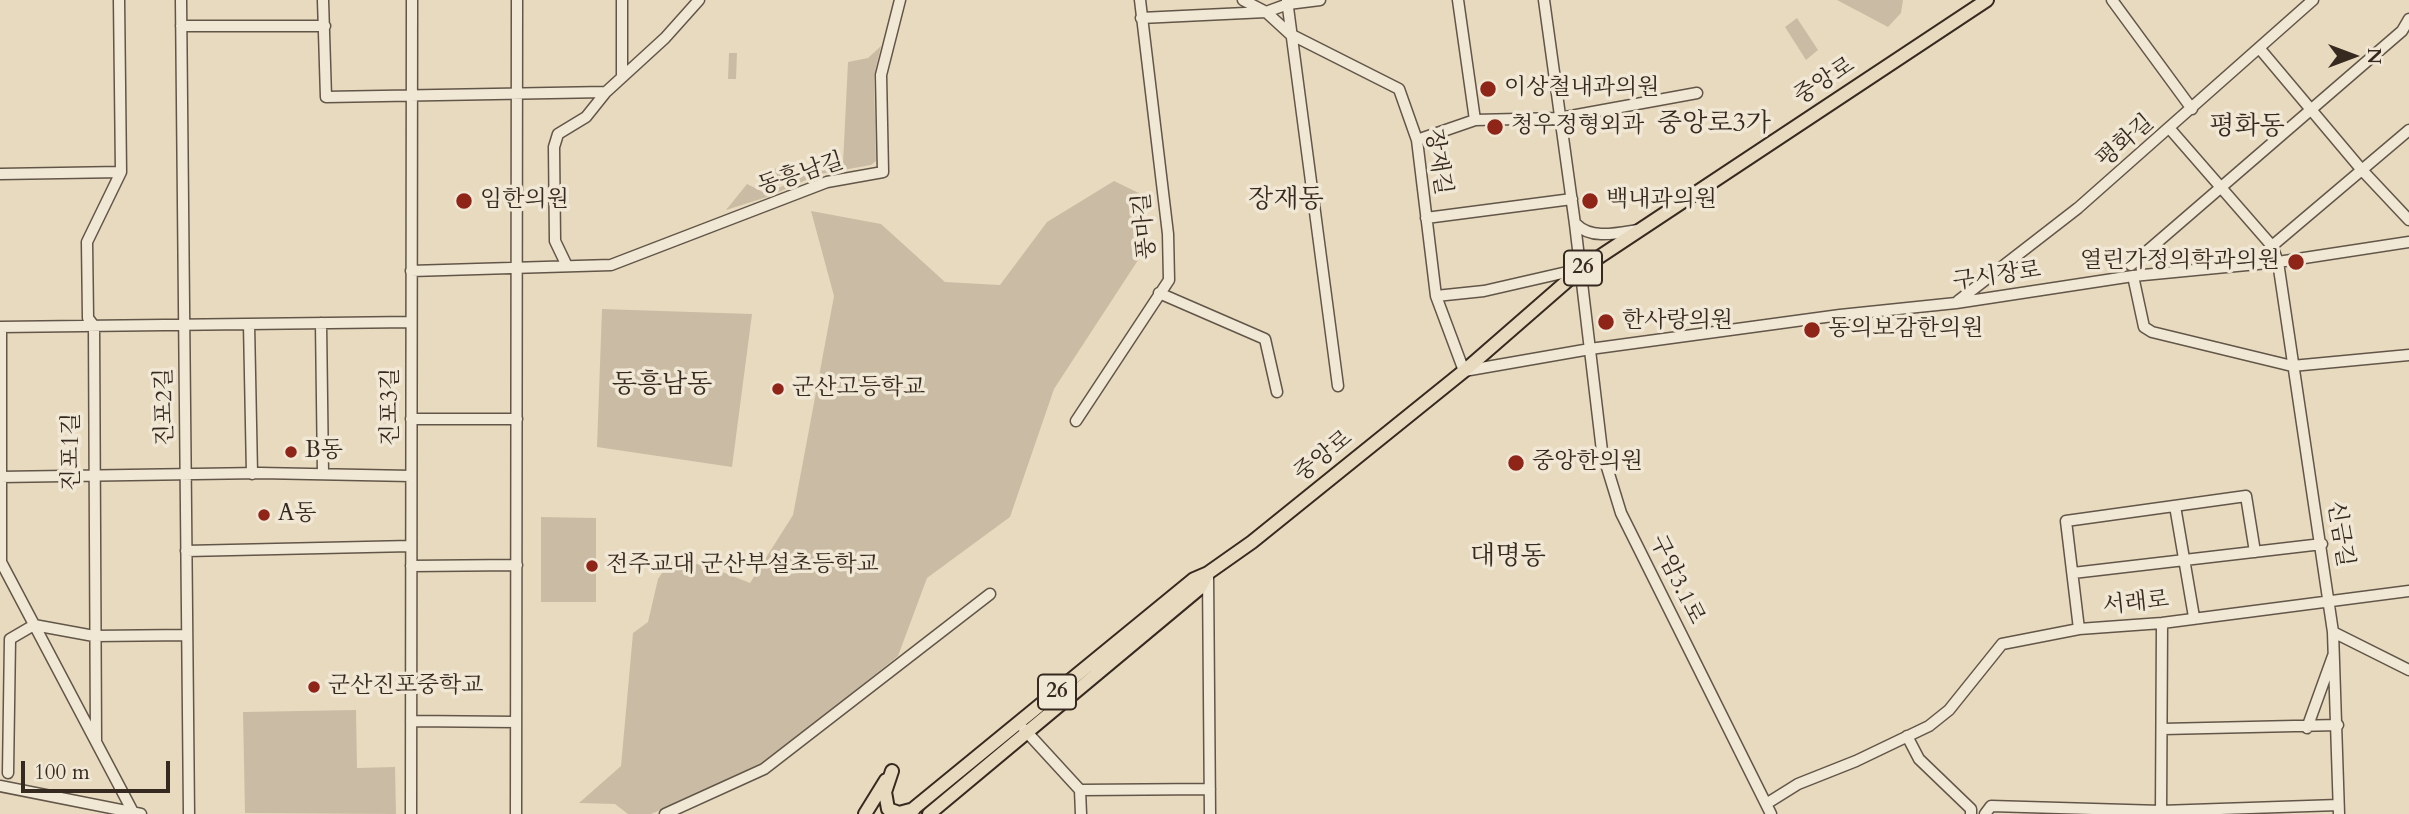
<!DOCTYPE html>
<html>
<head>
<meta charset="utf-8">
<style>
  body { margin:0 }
  #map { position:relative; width:2409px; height:814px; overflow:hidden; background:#e8dabf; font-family:Cardo,serif }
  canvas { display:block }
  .north { position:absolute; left:2318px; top:21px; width:70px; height:70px; -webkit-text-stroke:5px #f0e7d5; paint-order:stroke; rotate:90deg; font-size:19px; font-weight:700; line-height:28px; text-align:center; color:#362a20 }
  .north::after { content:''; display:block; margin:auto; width:24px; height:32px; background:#362a20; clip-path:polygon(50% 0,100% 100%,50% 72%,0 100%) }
  .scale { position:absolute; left:21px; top:761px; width:149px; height:32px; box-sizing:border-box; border:4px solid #362a20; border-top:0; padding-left:9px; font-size:21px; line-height:24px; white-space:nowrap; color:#362a20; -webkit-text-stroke:5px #f0e7d5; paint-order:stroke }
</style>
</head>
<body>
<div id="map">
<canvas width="2409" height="814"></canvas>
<div class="north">N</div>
<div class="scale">100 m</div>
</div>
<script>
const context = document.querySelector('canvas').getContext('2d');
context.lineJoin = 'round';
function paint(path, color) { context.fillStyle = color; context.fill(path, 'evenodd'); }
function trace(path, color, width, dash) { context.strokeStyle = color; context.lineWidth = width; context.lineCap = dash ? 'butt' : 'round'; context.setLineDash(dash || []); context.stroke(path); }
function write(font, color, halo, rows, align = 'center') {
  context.font = font + ' Cardo,"Noto Serif KR",serif'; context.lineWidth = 7; context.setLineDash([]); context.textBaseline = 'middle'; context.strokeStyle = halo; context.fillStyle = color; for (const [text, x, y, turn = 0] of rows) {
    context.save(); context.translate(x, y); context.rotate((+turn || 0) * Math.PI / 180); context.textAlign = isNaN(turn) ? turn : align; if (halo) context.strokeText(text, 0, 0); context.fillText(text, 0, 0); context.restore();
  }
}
paint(new Path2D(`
  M1837 0H1903L1901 13 1888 27Z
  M1797 18 1818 50 1806 60 1785 27Z
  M881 46 874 76 876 161 871 165 820 174 767 197 726 210 747 184 767 194 812 171 815 164 843 163 848 62 868 58Z
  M729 53H737L736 79H728Z
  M784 165H796V176L778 183 770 171Z
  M1114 181 1145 196 1144 251 1054 389 1010 517 927 578 898 656 758 769 651 814H628L615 804 579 803 621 766 633 633 648 622 658 579 670 561 705 565 750 583 793 515 834 296 811 211 881 224 945 282 1000 285 1047 222Z
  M602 309 752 314 732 467 597 447Z
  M541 517 596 518V602H541Z
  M356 710 357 768 395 767 396 814 245 813 243 712Z`), '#cabca4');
const minor = new Path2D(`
  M181 0 189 813
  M323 0 326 97 606 92
  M1243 0 1266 12 1290 34 1399 89 1417 140 1436 296 1464 371 1590 349 1840 315 1956 303 2133 276 2278 262 2409 242
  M1287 0 1338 386
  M1458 0 1475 120
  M1544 0 1575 224 1602 451 1621 513 1771 814
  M2112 0 2192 109
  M1141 18 1266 12 1288 4 1320 0
  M181 26H325
  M2260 49 2361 169 2409 220
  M622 77V0
  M2170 129 2272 246
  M1417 140 1475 120 1560 118 1697 93
  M0 174 121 172
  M1426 218 1572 199
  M1576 224C1591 240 1618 233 1638 230
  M2131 265 2402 31 2409 19
  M567 266 555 241 554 147 558 134 586 117 606 92 665 38 699 0
  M411 271 611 265 827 182 883 172 881 75 900 0
  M2133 276 2144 327 2152 332 2292 366 2409 355
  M1159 293 1265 339 1277 392
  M1436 296 1484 291 1580 269
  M1958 301 2078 208 2313 0
  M321 323 323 474
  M249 324 252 474
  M0 327 411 322
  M1 327V561
  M411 419H517
  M1076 421 1169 280 1168 234 1140 0
  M0 477 260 473 411 476
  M2175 506 2194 617
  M186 551 411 546
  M0 560 133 812
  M411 566 517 565
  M2073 573 2322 544
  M1208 574 1210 814
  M2079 629 2066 521 2246 496 2255 552
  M2333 632 2409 670
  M411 721 516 722
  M2307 728 2333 656
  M1024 729 1080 790
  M2163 729 2338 725
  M1907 736 1919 759 1971 809V814
  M96 741 94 326 88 318 87 242 121 172 119 0
  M8 773 10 639 34 625 94 636 187 635
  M0 786 141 814
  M1080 790 1210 789
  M1080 790 1081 814
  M1766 804 1798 784 1856 761 1929 726 1949 710 2002 644 2079 629 2162 623 2409 591
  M411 814 412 0
  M516 814 517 0
  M665 814 764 769 990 594
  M1985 814 1991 806 2161 811 2338 805
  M2161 814 2162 623
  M2339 814 2333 632 2278 262 2272 246 2409 130`);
const major = new Path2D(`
  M892 771 885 792 888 809 899 813 914 809
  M865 814 886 780
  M907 814 1194 579 1208 573 1252 542 1464 371 1581 269 1987 0
  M929 814 1200 588 1208 573`);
trace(minor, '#625648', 13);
trace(major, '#362a20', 16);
trace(minor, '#f0e7d5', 10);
trace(major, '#e8dabf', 12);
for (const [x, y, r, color] of [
  [1488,89,9,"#8f2418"],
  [1495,127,9,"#8f2418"],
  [464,201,9,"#8f2418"],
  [1590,201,9,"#8f2418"],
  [2296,262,9,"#8f2418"],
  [1606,322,9,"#8f2418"],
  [1812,330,9,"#8f2418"],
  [778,389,7,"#8f2418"],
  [291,452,7,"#8f2418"],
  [1516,463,9,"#8f2418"],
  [264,515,7,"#8f2418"],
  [592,566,7,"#8f2418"],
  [314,687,7,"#8f2418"]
]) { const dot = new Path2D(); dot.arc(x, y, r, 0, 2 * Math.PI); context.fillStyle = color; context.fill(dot); trace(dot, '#f0e7d5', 2.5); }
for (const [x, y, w] of [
  [1583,268,38],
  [1057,692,38]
]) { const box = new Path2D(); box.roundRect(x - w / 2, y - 17.5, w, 35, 5); context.fillStyle = '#f0e7d5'; context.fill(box); trace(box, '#362a20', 2); }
write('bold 21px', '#362a20', null, [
  ["26",1583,268],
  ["26",1057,692]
]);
write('23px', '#362a20', '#f0e7d5', [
  ["중앙로",1825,82,-33],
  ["평화길",2126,142,-41],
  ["장재길",1437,162,81],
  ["동흥남길",801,175,-18],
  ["풍마길",1146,226,-95],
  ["구시장로",1997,277,-8],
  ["진포2길",166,407,-91],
  ["진포3길",392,407,-90],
  ["진포1길",73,452,-90],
  ["중앙로",1324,457,-39],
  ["신금길",2339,534,81],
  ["구암3.1로",1676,580,64],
  ["서래로",2136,604,-6]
]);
write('23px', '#362a20', '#f0e7d5', [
  ["이상철내과의원",1504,89],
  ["청우정형외과",1511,127],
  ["임한의원",480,201],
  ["백내과의원",1606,201],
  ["열린가정의학과의원",2280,262,"right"],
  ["한사랑의원",1622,322],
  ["동의보감한의원",1828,330],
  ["군산고등학교",792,389],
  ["B동",305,452],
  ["중앙한의원",1532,463],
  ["A동",278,515],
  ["전주교대 군산부설초등학교",606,566],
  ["군산진포중학교",328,687]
], 'left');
write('26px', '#362a20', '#f0e7d5', [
  ["중앙로3가",1714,125],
  ["평화동",2247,128],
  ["장재동",1286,201],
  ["동흥남동",662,386],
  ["대명동",1508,558]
]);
</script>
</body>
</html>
